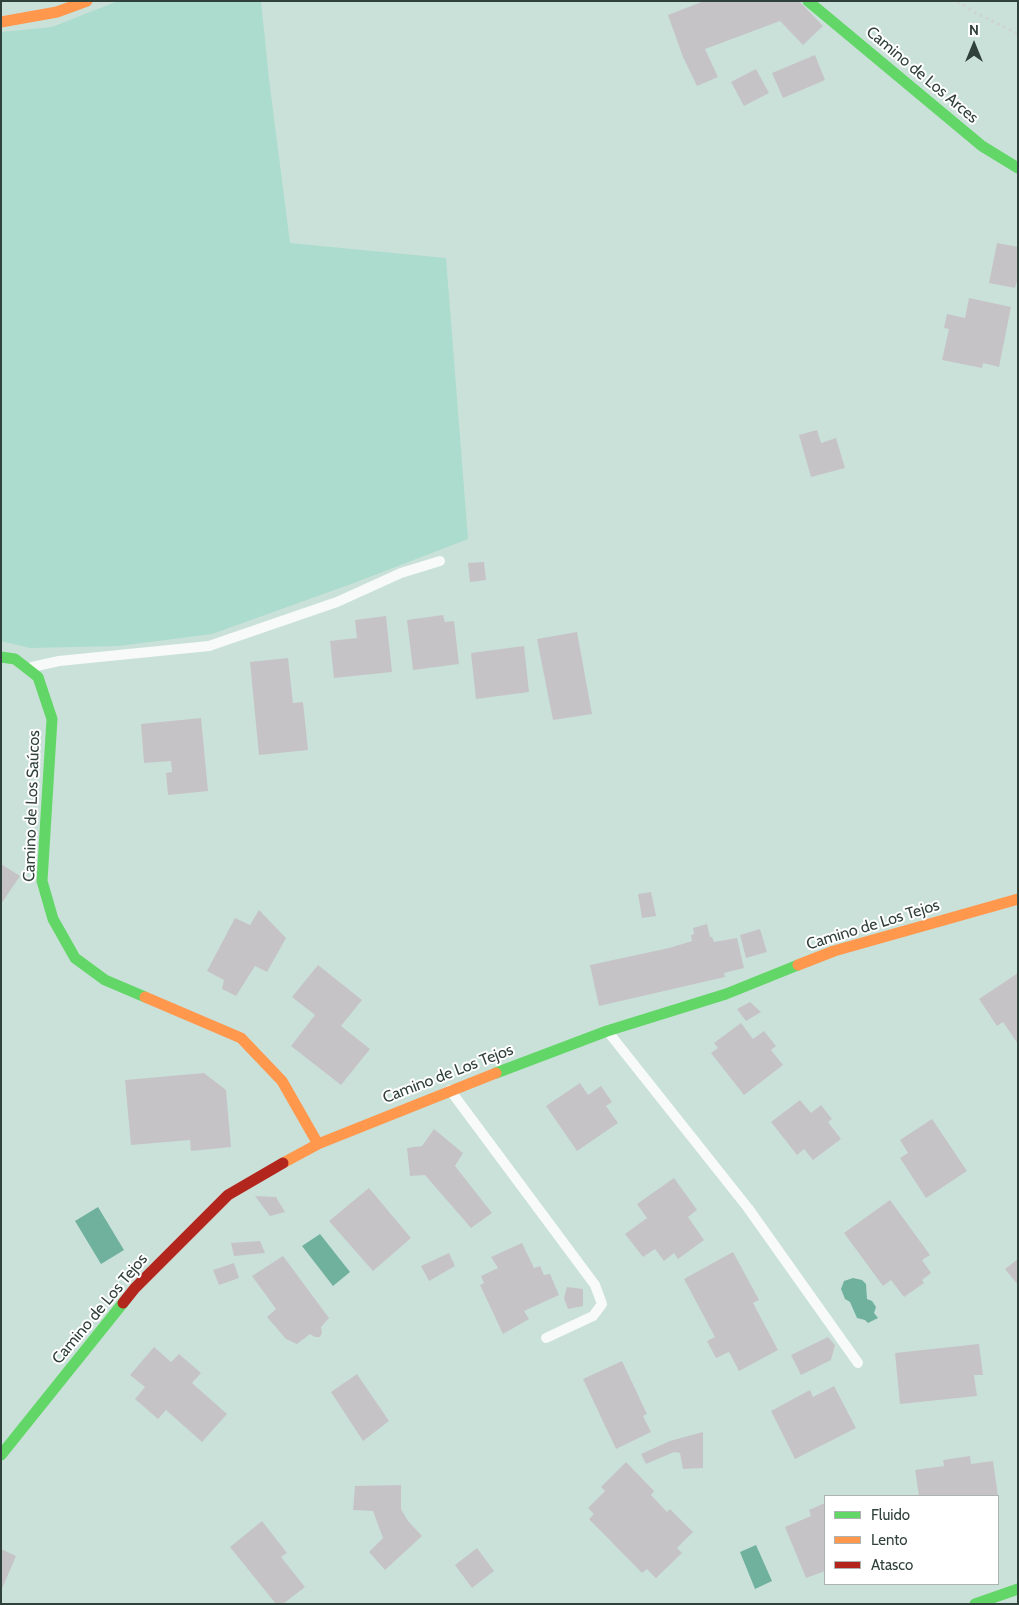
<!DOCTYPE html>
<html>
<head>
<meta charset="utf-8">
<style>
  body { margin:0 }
  #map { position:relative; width:1019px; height:1605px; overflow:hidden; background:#cae1d9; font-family:Cabin,sans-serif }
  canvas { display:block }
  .frame { position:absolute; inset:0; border:2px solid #30403b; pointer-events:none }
  .legend { position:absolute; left:824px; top:1495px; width:175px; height:90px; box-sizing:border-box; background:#fff; border:1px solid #acb3b1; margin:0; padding:6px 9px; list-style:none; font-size:15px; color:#30403b }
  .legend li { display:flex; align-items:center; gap:10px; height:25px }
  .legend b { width:25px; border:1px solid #acb3b1 }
  .north { position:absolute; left:949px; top:20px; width:50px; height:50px; -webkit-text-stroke:4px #fff; paint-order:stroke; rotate:0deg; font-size:14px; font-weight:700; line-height:20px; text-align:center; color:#30403b }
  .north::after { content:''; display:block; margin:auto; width:18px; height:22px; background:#30403b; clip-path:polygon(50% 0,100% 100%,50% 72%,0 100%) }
</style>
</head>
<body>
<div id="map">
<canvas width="1019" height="1605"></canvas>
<div class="frame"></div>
<ul class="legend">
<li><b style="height:6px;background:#63d668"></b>Fluido</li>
<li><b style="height:6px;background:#ff974d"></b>Lento</li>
<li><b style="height:6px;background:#b3261e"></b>Atasco</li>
</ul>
<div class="north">N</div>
</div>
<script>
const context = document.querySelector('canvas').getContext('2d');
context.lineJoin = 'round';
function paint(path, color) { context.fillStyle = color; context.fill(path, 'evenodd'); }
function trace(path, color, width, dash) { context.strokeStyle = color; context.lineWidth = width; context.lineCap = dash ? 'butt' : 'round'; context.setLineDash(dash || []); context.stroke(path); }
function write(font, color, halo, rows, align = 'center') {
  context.font = font + ' Cabin,sans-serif'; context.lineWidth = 4; context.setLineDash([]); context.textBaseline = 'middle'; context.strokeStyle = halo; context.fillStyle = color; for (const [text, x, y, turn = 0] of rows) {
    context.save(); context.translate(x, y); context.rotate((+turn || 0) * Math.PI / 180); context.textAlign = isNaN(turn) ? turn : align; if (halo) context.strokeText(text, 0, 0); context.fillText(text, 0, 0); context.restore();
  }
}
paint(new Path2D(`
  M118 1H261L269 79 290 243 446 258 468 539 354 583 212 634 119 646 30 648 1 641V32L52 27Z`), '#acdccd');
paint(new Path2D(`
  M98 1207 124 1250 101 1264 75 1221Z
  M320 1234 350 1272 333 1286 302 1246Z
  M853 1278 862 1280 866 1284 867 1299 872 1301 876 1307 874 1313 878 1318 868 1323 865 1320 857 1318 850 1302 845 1299 841 1289 844 1281Z
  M756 1545 772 1581 755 1589 740 1552Z`), '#70b19e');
paint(new Path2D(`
  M704 1H799L823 26 803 45 780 21 705 49 718 77 697 86 683 57 668 15Z
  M815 55 825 80 783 98 772 73Z
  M756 69 769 93 744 106 731 82Z
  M997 243 1018 247V278L1015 288 989 283Z
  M969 298 1011 307 999 367 983 363 982 368 942 360 949 329 944 328 947 314 965 318Z
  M817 430 821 443 836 438 845 468 811 477 799 435Z
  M484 562 486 580 470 582 468 563Z
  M443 615 445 622 454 621 459 664 413 670 407 620Z
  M386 616 392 672 334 678 330 641 357 638 355 620Z
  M577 632 592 714 553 720 537 639Z
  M524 646 529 692 476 699 471 653Z
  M288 658 293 703 303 702 308 750 259 755 250 662Z
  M201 718 208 791 168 795 166 773 172 772 171 761 144 763 141 724Z
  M1 864 20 876 1 904Z
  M651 892 656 916 642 918 638 894Z
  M259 910 286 938 267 972 255 966 236 996 222 989 224 980 207 971 235 918 250 925Z
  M707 924 710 937H712L714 942 737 938 744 968 724 973 725 977 599 1006 590 965 669 948 692 941 691 935 694 934 693 928Z
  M760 929 767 952 746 958 740 935Z
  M318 965 362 1000 341 1026 370 1049 341 1085 291 1046 315 1015 292 997Z
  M1018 973V1044L1003 1022 997 1026 979 999Z
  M750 1002 761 1012 746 1021 737 1009Z
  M741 1023 753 1039 764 1031 776 1046 771 1050 783 1065 744 1095 711 1053 718 1048 714 1043Z
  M204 1073 226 1090 231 1147 191 1151 190 1140 131 1145 125 1080Z
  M580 1083 588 1095 601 1086 612 1102 606 1106 618 1123 577 1151 546 1106Z
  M800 1100 811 1113 821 1105 832 1119 828 1122 841 1139 813 1160 804 1149 797 1155 771 1122Z
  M932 1119 967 1171 926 1198 900 1158 908 1153 900 1140Z
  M434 1129 463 1153 455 1166 492 1213 471 1228 425 1175 410 1176 407 1148 422 1146Z
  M674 1178 697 1210 688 1217 704 1240 678 1259 674 1253 664 1261 655 1249 643 1257 625 1234 647 1218 637 1204Z
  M369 1188 411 1238 373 1271 329 1221Z
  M255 1196 276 1197 285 1212 270 1216Z
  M890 1200 930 1255 922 1260 931 1273 922 1280 924 1283 904 1297 891 1280 883 1286 844 1233Z
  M260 1241 265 1253 234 1256 231 1243Z
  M522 1243 534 1268 540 1266 544 1275 550 1274 559 1295 524 1311 529 1319 503 1334 480 1285 484 1283 481 1276 498 1268 491 1257Z
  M733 1252 759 1300 753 1303 778 1350 739 1371 729 1352 716 1358 707 1341 715 1337 684 1279Z
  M449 1253 455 1266 429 1281 421 1266Z
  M283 1256 329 1318 321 1327 322 1333 320 1337H315L310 1334 297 1344 286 1339 267 1317 276 1309 252 1276Z
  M1018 1259V1285L1005 1269Z
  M234 1263 239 1278 219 1285 213 1270Z
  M567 1287 583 1289V1306L568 1309 564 1298Z
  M828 1337 835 1345 831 1360 801 1375 791 1355Z
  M979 1344 983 1375H974L977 1396 900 1404 895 1353Z
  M154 1347 171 1362 179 1354 201 1373 192 1383 227 1414 202 1442 166 1410 158 1419 135 1399 145 1387 130 1375Z
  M622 1361 647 1414 643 1416 651 1432 616 1449 583 1379Z
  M357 1374 389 1421 363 1441 331 1392Z
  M834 1386 856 1428 795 1459 771 1411 810 1390 813 1397Z
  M703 1432V1468L683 1469 680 1453 674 1452 646 1464 641 1454 670 1441Z
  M970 1456 971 1464 993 1461 998 1496H919L915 1470 944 1466 943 1460Z
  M626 1462 654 1491 651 1495 667 1512 670 1509 693 1532 677 1548 682 1553 656 1578 647 1569 642 1573 589 1519 594 1514 588 1508 605 1491 601 1487Z
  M401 1485V1509L408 1521 422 1536 385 1570 369 1552 383 1538 373 1511 353 1510 355 1486Z
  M825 1503V1571L806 1578 785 1527 811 1516 809 1510Z
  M262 1521 287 1553 281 1557 305 1587 283 1604H276L230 1547Z
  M477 1548 494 1571 472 1588 455 1565Z
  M1 1549 16 1556 1 1591Z`), '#c6c3c7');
trace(new Path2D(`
  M958 1 974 12 1018 34`), '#cdd3d1', 3, [2.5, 4]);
trace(new Path2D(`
  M32 667 59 661 209 646 337 602 401 573 440 561
  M609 1033 748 1208 858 1363
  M450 1090 595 1285 602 1304 593 1316 546 1338`), '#f7faf9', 10);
trace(new Path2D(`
  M808 1 982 146 1018 168
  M1 657 15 659 38 677 52 719 42 881 53 919 75 958 105 980 145 997
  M496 1073 607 1031 726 994 798 965
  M1 1455 123 1303
  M975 1604 1018 1589`), '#63d668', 11);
trace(new Path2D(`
  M1 22 57 12 87 1
  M798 965 834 951 1018 899
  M145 997 241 1038 282 1081 318 1144
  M283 1163 318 1144 496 1073`), '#ff974d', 11);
trace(new Path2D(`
  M123 1303 135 1288 228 1195 283 1163`), '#b3261e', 11);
write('16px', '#30403b', '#fff', [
  ["Camino de Los Arces",922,75,40],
  ["Camino de Los Saúcos",32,806,-88],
  ["Camino de Los Tejos",873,925,-17],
  ["Camino de Los Tejos",448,1074,-21],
  ["Camino de Los Tejos",100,1309,-50]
]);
</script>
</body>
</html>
